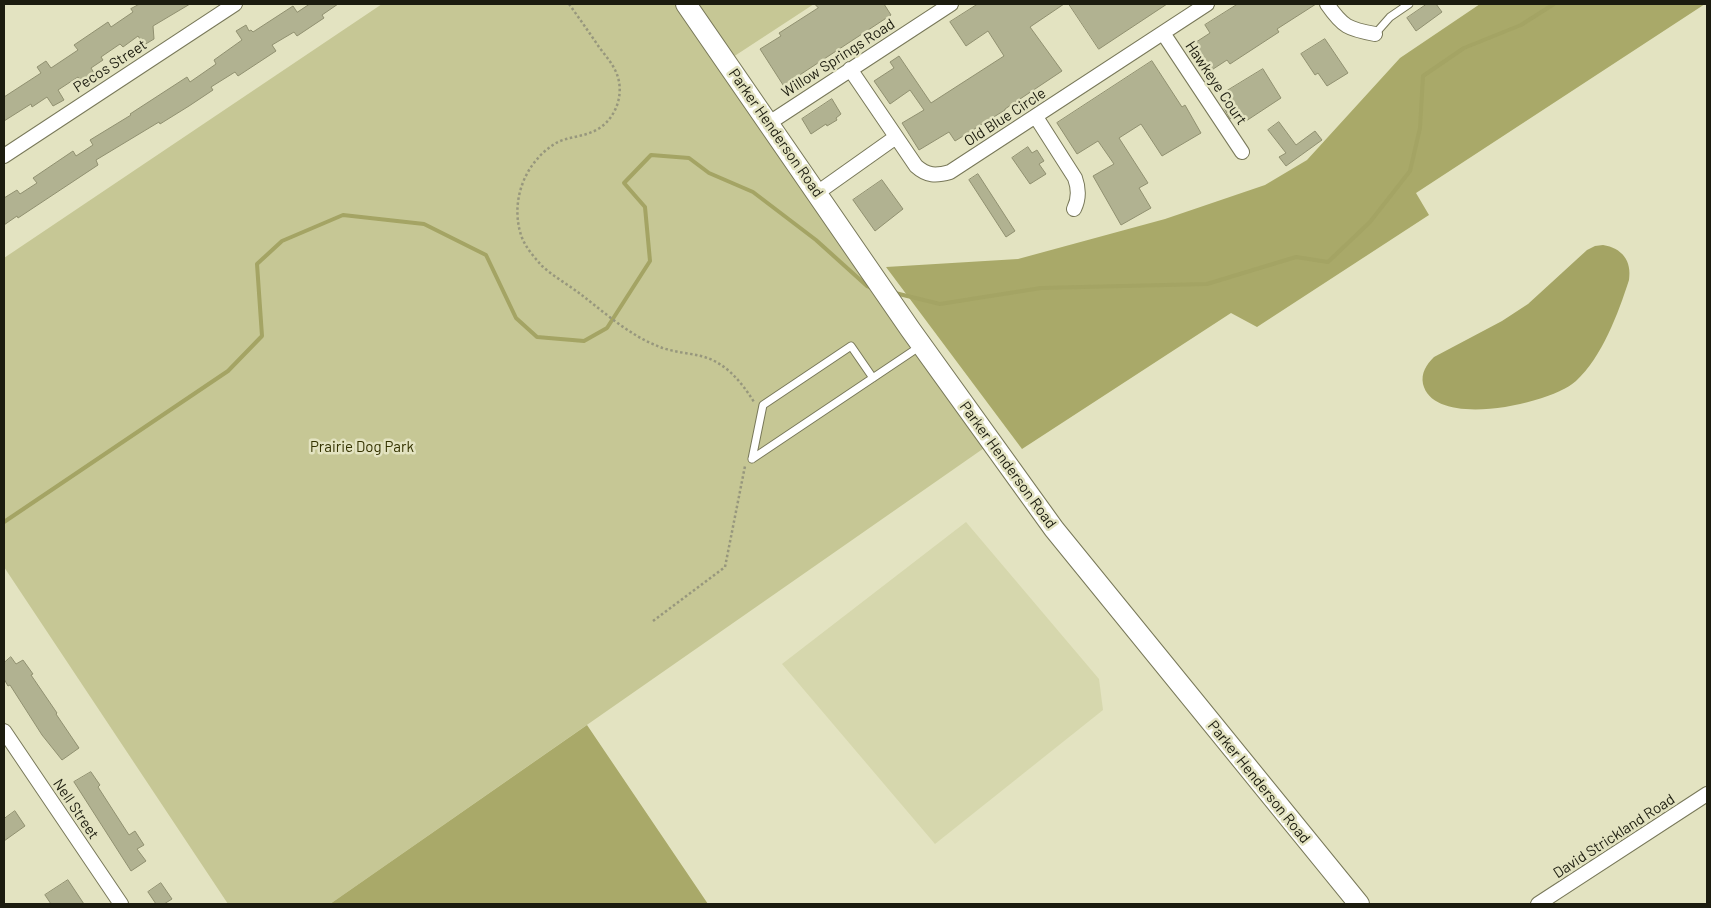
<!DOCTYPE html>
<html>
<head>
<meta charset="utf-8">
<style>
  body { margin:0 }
  #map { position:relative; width:1711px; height:908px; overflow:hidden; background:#e3e3c1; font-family:Barlow,sans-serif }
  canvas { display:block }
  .frame { position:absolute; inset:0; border:5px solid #1c1c0f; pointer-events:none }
</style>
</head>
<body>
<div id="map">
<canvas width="1711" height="908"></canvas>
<div class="frame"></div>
</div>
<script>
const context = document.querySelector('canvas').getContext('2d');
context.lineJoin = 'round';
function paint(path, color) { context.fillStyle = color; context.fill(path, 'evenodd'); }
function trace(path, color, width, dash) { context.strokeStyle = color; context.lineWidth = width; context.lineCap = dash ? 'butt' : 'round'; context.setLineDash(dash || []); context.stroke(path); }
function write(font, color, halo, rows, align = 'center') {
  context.font = font + ' Barlow,sans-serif'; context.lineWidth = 5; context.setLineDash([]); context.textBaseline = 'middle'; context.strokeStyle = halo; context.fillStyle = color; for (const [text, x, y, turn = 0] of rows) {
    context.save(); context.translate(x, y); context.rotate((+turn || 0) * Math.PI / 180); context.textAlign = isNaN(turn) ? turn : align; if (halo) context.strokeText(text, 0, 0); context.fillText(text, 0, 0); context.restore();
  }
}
paint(new Path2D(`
  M966 522 1099 679 1103 710 935 844 782 664Z`), '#d6d7ad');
paint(new Path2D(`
  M382 4H677L987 446 330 904H228L4 567V258Z
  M696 4H814L733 57Z`), '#c6c795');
paint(new Path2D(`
  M1480 4H1705L1416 193 1429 215 1257 327 1231 313 1022 449 886 267 1018 259 1165 219 1265 185 1307 160 1400 58Z
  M587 725 708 904H330Z`), '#a9a969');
paint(new Path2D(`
  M1603 245C1622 248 1632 261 1629 280 1618 314 1602 357 1576 381 1551 404 1434 430 1423 384 1421 373 1426 365 1434 357L1502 321 1528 304 1587 250 1595 246Z`), '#a4a464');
trace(new Path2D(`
  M895 293 940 304 1041 288 1207 284 1296 257 1328 262 1370 222 1410 171 1420 128 1423 76 1464 48 1521 25 1554 4
  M4 522 228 371 262 336 257 264 282 241 343 215 424 224 486 255 516 318 537 337 584 341 607 328 650 261 645 207 624 183 651 155 689 158 709 173 753 192 816 240 867 286 873 288`), '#a4a464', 4);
const building = new Path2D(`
  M140 4H190L153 26 154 39 144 45 138 36 123 47 120 44 101 57 103 60 91 68 97 78 85 87 78 77 58 90 64 100 53 106 47 97 32 107 31 104 4 121V97L41 73 37 67 46 61 51 68 78 50 74 45 108 22 111 27 133 12 131 9Z
  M310 4H338L322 15 324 18 297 36 294 32 272 45 276 51 238 76 235 72 211 87 213 90 189 106 160 124 159 122 96 160 98 165 18 218 17 216 4 225V198L17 190 20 194 37 183 33 178 73 151 76 156 93 145 90 140 131 115 130 114 187 77 190 82 216 64 214 60 242 40 236 31 246 25 249 31 251 30 253 32 293 6 297 12Z
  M815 4H884L891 15 792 80 794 83 785 88 760 49 781 36 779 33 818 8Z
  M978 4H1064L1030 27 1062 71 1005 109V110L955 141 949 132 919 150 902 123 924 110 910 90 890 104 874 81 894 68 890 62 899 56 931 103 1004 56 988 31 966 46 950 22Z
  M1069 4H1167L1099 49Z
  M1238 4H1316L1277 29 1279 32 1230 64 1227 60 1207 73 1190 46 1210 33 1205 25Z
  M1427 4H1436L1442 12 1416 31 1407 18Z
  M1325 39 1348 73 1327 86 1318 73 1315 75 1301 54Z
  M1152 61 1182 107 1185 105 1201 133 1162 156 1141 124 1119 138 1148 183 1139 188 1151 208 1121 225 1093 176 1114 164 1098 141 1077 154 1057 123Z
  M1263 69 1281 98 1243 123 1237 114 1230 119 1224 108 1229 105 1222 94Z
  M832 99 841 114 836 118 837 120 827 126 826 124 811 134 802 119Z
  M1279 122 1296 145 1315 131 1322 140 1286 166 1279 157 1286 153 1268 130Z
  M1028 147 1032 153 1037 150 1044 161 1039 164 1046 174 1030 184 1012 158Z
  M978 174 1015 231 1006 237 969 180Z
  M882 180 903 209 875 231 853 200Z
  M11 657 16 664 23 660 33 674 31 675 57 713 56 714 79 748 62 760 42 735 10 685 8 686 4 679V663Z
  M91 772 100 785 98 787 129 835 135 831 144 845 137 849 146 861 131 871 74 782Z
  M15 811 25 826 4 841V819Z
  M68 880 84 904H51L45 895Z
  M161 883 172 899 164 904H156L148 892Z`);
paint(building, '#b1b291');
trace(building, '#909070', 1);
const lane = new Path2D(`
  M1375 34 1390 17 1409 4
  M752 459 919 347
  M752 459 763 405 851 346 873 378`);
const street = new Path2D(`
  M1327 4C1343 27 1348 29 1375 34
  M1163 33 1242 152
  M850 69 916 166C927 176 936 176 950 172L1207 4
  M1036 117 1075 178C1079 189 1079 199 1074 209
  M769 123 951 4
  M4 156 235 4
  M817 193 896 137
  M4 731 121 904
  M1538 904 1707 794`);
const secondary = new Path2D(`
  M686 4 910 329 1054 529 1359 904`);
trace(lane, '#787859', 9);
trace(street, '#787859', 16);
trace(secondary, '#787859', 22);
trace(new Path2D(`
  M569 4C579 18 589 32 599 47 605 55 612 63 616 72 626 94 615 123 592 132 581 137 567 137 556 143 525 162 510 200 521 235 525 247 534 257 542 266 553 276 567 284 579 293 604 312 630 336 660 347 673 352 688 353 701 356 725 362 741 381 754 402
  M653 621 725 567 745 466`), '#97977d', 2.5, [2.5, 2.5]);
trace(lane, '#fff', 7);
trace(street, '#fff', 14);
trace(secondary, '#fff', 20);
write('15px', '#1c1c0f', '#e3e3c1', [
  ["Willow Springs Road",838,58,-33],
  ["Pecos Street",110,66,-33],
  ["Hawkeye Court",1216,83,56],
  ["Old Blue Circle",1005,117,-33],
  ["Parker Henderson Road",776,133,55],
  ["Parker Henderson Road",1008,465,54],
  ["Parker Henderson Road",1259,782,51],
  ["Nell Street",76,809,56],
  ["David Strickland Road",1614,836,-33]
]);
write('15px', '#343300', '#e3e3c1', [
  ["Prairie Dog Park",362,447]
]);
</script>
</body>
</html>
